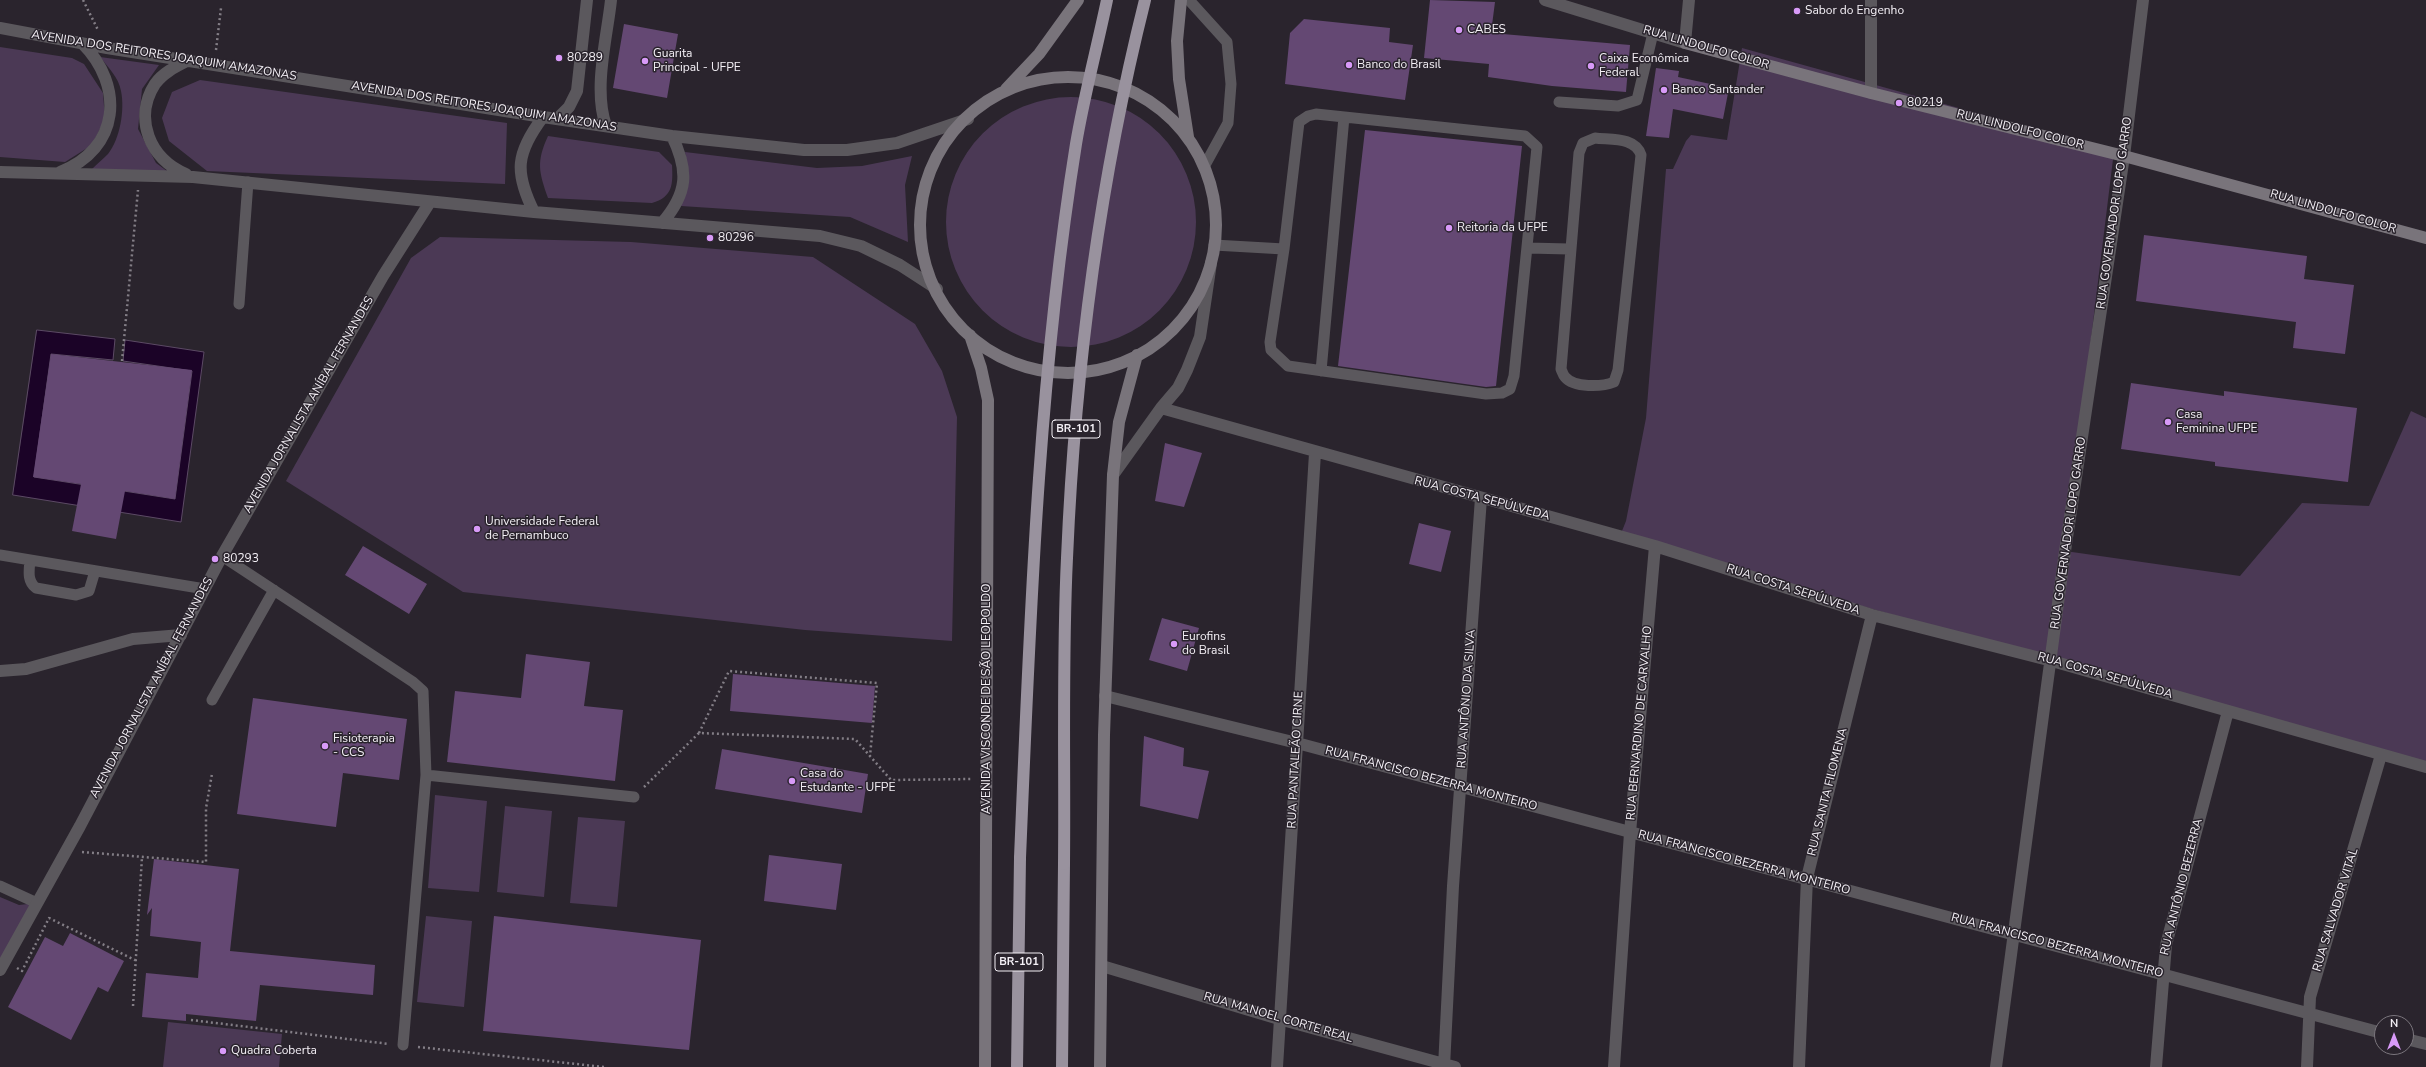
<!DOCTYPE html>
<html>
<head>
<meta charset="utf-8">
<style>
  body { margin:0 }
  #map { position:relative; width:2426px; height:1067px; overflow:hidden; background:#2a242d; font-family:"Nunito Sans",sans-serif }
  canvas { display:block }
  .north { position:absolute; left:2374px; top:1015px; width:40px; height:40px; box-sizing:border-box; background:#2a242d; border:1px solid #7b767d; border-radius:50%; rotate:0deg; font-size:11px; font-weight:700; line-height:16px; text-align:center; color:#f4f0f6 }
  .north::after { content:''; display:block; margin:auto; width:14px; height:18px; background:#d89af8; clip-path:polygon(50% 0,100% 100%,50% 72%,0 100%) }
</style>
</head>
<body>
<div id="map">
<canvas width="2426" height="1067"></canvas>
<div class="north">N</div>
</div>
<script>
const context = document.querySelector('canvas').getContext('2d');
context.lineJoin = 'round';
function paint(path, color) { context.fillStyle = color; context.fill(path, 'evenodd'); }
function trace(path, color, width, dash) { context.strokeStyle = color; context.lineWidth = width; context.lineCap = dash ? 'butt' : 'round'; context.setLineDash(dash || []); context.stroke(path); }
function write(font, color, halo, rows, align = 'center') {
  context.font = font + ' "Nunito Sans",sans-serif'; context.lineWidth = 3; context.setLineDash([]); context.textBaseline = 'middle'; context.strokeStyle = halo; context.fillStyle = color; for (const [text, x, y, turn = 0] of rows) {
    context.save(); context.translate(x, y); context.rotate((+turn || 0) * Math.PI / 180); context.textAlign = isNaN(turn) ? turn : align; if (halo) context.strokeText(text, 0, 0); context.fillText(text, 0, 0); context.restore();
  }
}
paint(new Path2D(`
  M0 47 72 58 84 64 103 93 105 119 92 145 65 162 0 157Z
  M1742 48 2114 151 2065 551 2240 576 2302 503 2369 506 2411 411 2426 418V765L2052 661 1620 536 1626 521 1646 418 1666 169H1673L1686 141 1691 135 1727 140Z
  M100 57 159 65 142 89 138 129 156 163 171 174 92 169C97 164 103 159 108 154 120 139 125 110 121 91 119 78 108 67 100 57Z
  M200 80 507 123 505 184 207 171 169 141 162 118 172 92Z
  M946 222a125 125 0 1 1 250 0a125 125 0 1 1-250 0Z
  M548 136 659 152 672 165C673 184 673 197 652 203L548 198C539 172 536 162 548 136Z
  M685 152 817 168 862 166 912 156 905 185 908 242 850 217 681 206 689 176Z
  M440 237 631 242 813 257 915 324 942 371 957 417 952 641 805 630 463 592 286 481 411 258Z
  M435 795 487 801 479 892 428 888Z
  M505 806 552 811 544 897 497 892Z
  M578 817 625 821 617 907 570 903Z
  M0 897 19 905 37 903 0 970Z
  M426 916 472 921 464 1007 417 1002Z
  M168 1022 282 1034 279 1067H163Z`), '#4b3955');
const water = new Path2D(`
  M37 330 115 339 113 360 51 354 34 477 175 499 192 371 123 361 125 340 204 352 181 522 13 495Z`);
paint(water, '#1b0327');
trace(water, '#5c4a65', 1);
paint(new Path2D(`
  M1430 0 1495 2 1491 33 1630 45 1626 92 1552 86 1488 77 1489 64 1424 58Z
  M1304 19 1390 28 1389 42 1413 45 1405 100 1285 84 1290 33Z
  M624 24 678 34 667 98 613 88Z
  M1656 68 1679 71 1678 77 1729 88 1723 119 1673 109 1669 138 1646 136Z
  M1365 130 1522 146 1496 386 1486 387 1338 366Z
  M2144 235 2307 256 2304 279 2354 285 2345 354 2293 348 2296 322 2136 301Z
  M51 354 192 370 175 499 125 491 116 539 72 531 81 484 33 477Z
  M2131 383 2224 396V391L2357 408 2348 482 2215 466V462L2121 449Z
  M1165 443 1202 453 1184 507 1155 501Z
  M1419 523 1451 531 1441 572 1409 564Z
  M363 546 427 584 409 614 345 575Z
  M1162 618 1199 628 1187 671 1149 660Z
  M526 654 590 662 584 706 623 710 615 781 447 762 455 691 521 698Z
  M733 674 875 686 872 723 730 711Z
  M253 698 407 719 399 780 343 773 336 827 237 814Z
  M1144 736 1184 748 1183 766 1209 771 1198 819 1140 806Z
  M722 749 868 774 862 813 715 789Z
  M769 855 842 864 836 910 764 901Z
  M154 859 239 869 230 951 375 965 373 995 260 985 256 1021 186 1014V1021L142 1017 146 973 198 978 201 942 150 936 152 908 147 915Z
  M494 916 701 940 689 1050 483 1031Z
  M70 933 124 961 108 992 98 987 71 1040 8 1007 45 937 63 946Z`), '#644873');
trace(new Path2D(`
  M83 0 98 30
  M216 50 221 8
  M122 361 138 190
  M699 733 729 671 877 683 870 756
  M644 787 699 733 855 739 891 780 972 779
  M82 852 206 862V808L212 774
  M17 968 22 971 49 918 137 961
  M133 1006 142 857
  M191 1020 389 1044
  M418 1047 604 1067`), '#837e86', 2.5, [2, 3]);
trace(new Path2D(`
  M1189 0 1227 42 1231 84 1228 123 1205 165
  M1559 102 1618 106 1637 100 1653 33
  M1595 138C1612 140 1635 137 1641 155L1618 370 1614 382C1602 387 1574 388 1565 377 1563 375 1562 371 1561 369L1579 153 1583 143Z
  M1214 245 1284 249 1299 122 1308 116 1316 114 1525 136 1537 147 1514 376 1510 389 1502 393 1486 394 1288 366 1271 350 1270 342 1284 249
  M1528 248 1569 249
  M239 304 248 182
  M1321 371 1344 117
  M0 555 205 589
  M222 556 413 682 423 691 426 775 403 1045
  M30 560C29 571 27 581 36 588L76 595 89 591 95 571
  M212 700 274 590
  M426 775 634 797
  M0 886 37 903`), '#5b585d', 11);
trace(new Path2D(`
  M1545 0 1685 43
  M1871 0V93
  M1161 408 1655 546 1872 615 2052 661 2426 767
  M1113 475 1161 408 1178 388 1187 370 1200 337 1211 263
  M0 671 26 669 133 639 181 635
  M1105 696 1297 743 2382 1033
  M1102 966 1279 1019 1455 1067
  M2406 1039 2426 1044
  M1277 1067 1315 453
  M1444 1067 1453 886 1481 498
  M1614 1067 1630 833 1655 546
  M1799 1067 1807 878 1872 615
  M1996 1067 2065 551 2124 156 2143 0
  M2156 1067 2166 945 2228 711
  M2307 1067 2310 997 2381 755`), '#5b585d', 12);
trace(new Path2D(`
  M0 28 107 48 543 117 672 136 804 150H847L897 143 968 119
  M1685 43 1689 0
  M557 119 569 107 577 91 587 0
  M606 126C593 89 607 38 611 0
  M0 172 193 177 534 212 820 236 861 246 900 265 937 289
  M60 172C120 149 125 86 82 43
  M186 174C150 160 133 118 155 84 163 73 175 67 187 61
  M534 212C514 172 516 153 543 117
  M662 223C688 193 689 171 672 136
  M0 970 80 826 222 556 383 276 430 202`), '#5b585d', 12);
trace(new Path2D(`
  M1181 0 1177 41 1179 79 1188 137
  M1685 43 1871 93 2124 156 2426 238
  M920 225a148 148 0 1 1 296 0a148 148 0 1 1-296 0Z
  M1006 89 1039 54 1078 0
  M970 335 981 368 988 400 985 1067
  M1100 1067 1104 735 1113 475 1119 422 1137 355`), '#79747b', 12);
trace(new Path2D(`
  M1017 1067 1020 858
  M1062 1067 1064 864`), '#99929e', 12);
trace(new Path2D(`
  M1020 858C1030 619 1038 380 1076 144 1084 96 1097 48 1107 0
  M1064 864C1065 762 1062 659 1067 558 1075 369 1099 183 1145 0`), '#99929e', 12);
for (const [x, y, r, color] of [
  [1797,11,4,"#d89af8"],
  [1459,30,4,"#d89af8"],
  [559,58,4,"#d89af8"],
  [645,61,4,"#d89af8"],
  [1349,65,4,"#d89af8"],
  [1591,66,4,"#d89af8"],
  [1664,90,4,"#d89af8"],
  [1899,103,4,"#d89af8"],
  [1449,228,4,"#d89af8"],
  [710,238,4,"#d89af8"],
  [2168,422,4,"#d89af8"],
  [477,529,4,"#d89af8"],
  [215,559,4,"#d89af8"],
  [1174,644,4,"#d89af8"],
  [325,746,4,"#d89af8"],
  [792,781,4,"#d89af8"],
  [223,1051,4,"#d89af8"]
]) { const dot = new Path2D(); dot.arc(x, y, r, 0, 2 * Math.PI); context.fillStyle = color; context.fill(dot); trace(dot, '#2a242d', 1.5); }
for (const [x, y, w] of [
  [1076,429,48],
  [1019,962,48]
]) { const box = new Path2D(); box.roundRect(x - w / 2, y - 9, w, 18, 3); context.fillStyle = '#2a242d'; context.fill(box); trace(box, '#f4f0f6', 1); }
write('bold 11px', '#f4f0f6', null, [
  ["BR-101",1076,429],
  ["BR-101",1019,962]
]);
write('12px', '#f4f0f6', '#2a242d', [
  ["Sabor do Engenho",1805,11],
  ["CABES",1467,30],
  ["Guarita",653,54],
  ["Principal - UFPE",653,68],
  ["80289",567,58],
  ["Caixa Econômica",1599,59],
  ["Federal",1599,73],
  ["Banco do Brasil",1357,65],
  ["Banco Santander",1672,90],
  ["80219",1907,103],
  ["Reitoria da UFPE",1457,228],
  ["80296",718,238],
  ["Casa",2176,415],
  ["Feminina UFPE",2176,429],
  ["Universidade Federal",485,522],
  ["de Pernambuco",485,536],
  ["80293",223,559],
  ["Eurofins",1182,637],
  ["do Brasil",1182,651],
  ["Fisioterapia",333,739],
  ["- CCS",333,753],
  ["Casa do",800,774],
  ["Estudante - UFPE",800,788],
  ["Quadra Coberta",231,1051]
], 'left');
write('12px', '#f4f0f6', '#2a242d', [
  ["RUA LINDOLFO COLOR",1706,48,16],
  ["AVENIDA DOS REITORES JOAQUIM AMAZONAS",164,56,9],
  ["AVENIDA DOS REITORES JOAQUIM AMAZONAS",484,107,9],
  ["RUA LINDOLFO COLOR",2020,130,14],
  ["RUA LINDOLFO COLOR",2333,212,16],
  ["RUA GOVERNADOR LOPO GARRO",2115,213,-82],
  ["AVENIDA JORNALISTA ANÍBAL FERNANDES",309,405,-60],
  ["RUA COSTA SEPÚLVEDA",1482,499,15],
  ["RUA GOVERNADOR LOPO GARRO",2069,533,-82],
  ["RUA COSTA SEPÚLVEDA",1793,590,18],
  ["RUA COSTA SEPÚLVEDA",2105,676,16],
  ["AVENIDA JORNALISTA ANÍBAL FERNANDES",152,688,-62],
  ["AVENIDA VISCONDE DE SÃO LEOPOLDO",987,699,-90],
  ["RUA ANTÔNIO DA SILVA",1467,699,-86],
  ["RUA BERNARDINO DE CARVALHO",1640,723,-85],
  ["RUA PANTALEÃO CIRNE",1296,760,-87],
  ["RUA FRANCISCO BEZERRA MONTEIRO",1431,779,15],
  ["RUA SANTA FILOMENA",1828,792,-76],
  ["RUA FRANCISCO BEZERRA MONTEIRO",1744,863,15],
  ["RUA ANTÔNIO BEZERRA",2182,887,-76],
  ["RUA SALVADOR VITAL",2336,910,-73],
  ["RUA FRANCISCO BEZERRA MONTEIRO",2057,946,15],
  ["RUA MANOEL CORTE REAL",1278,1018,16]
]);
</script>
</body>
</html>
